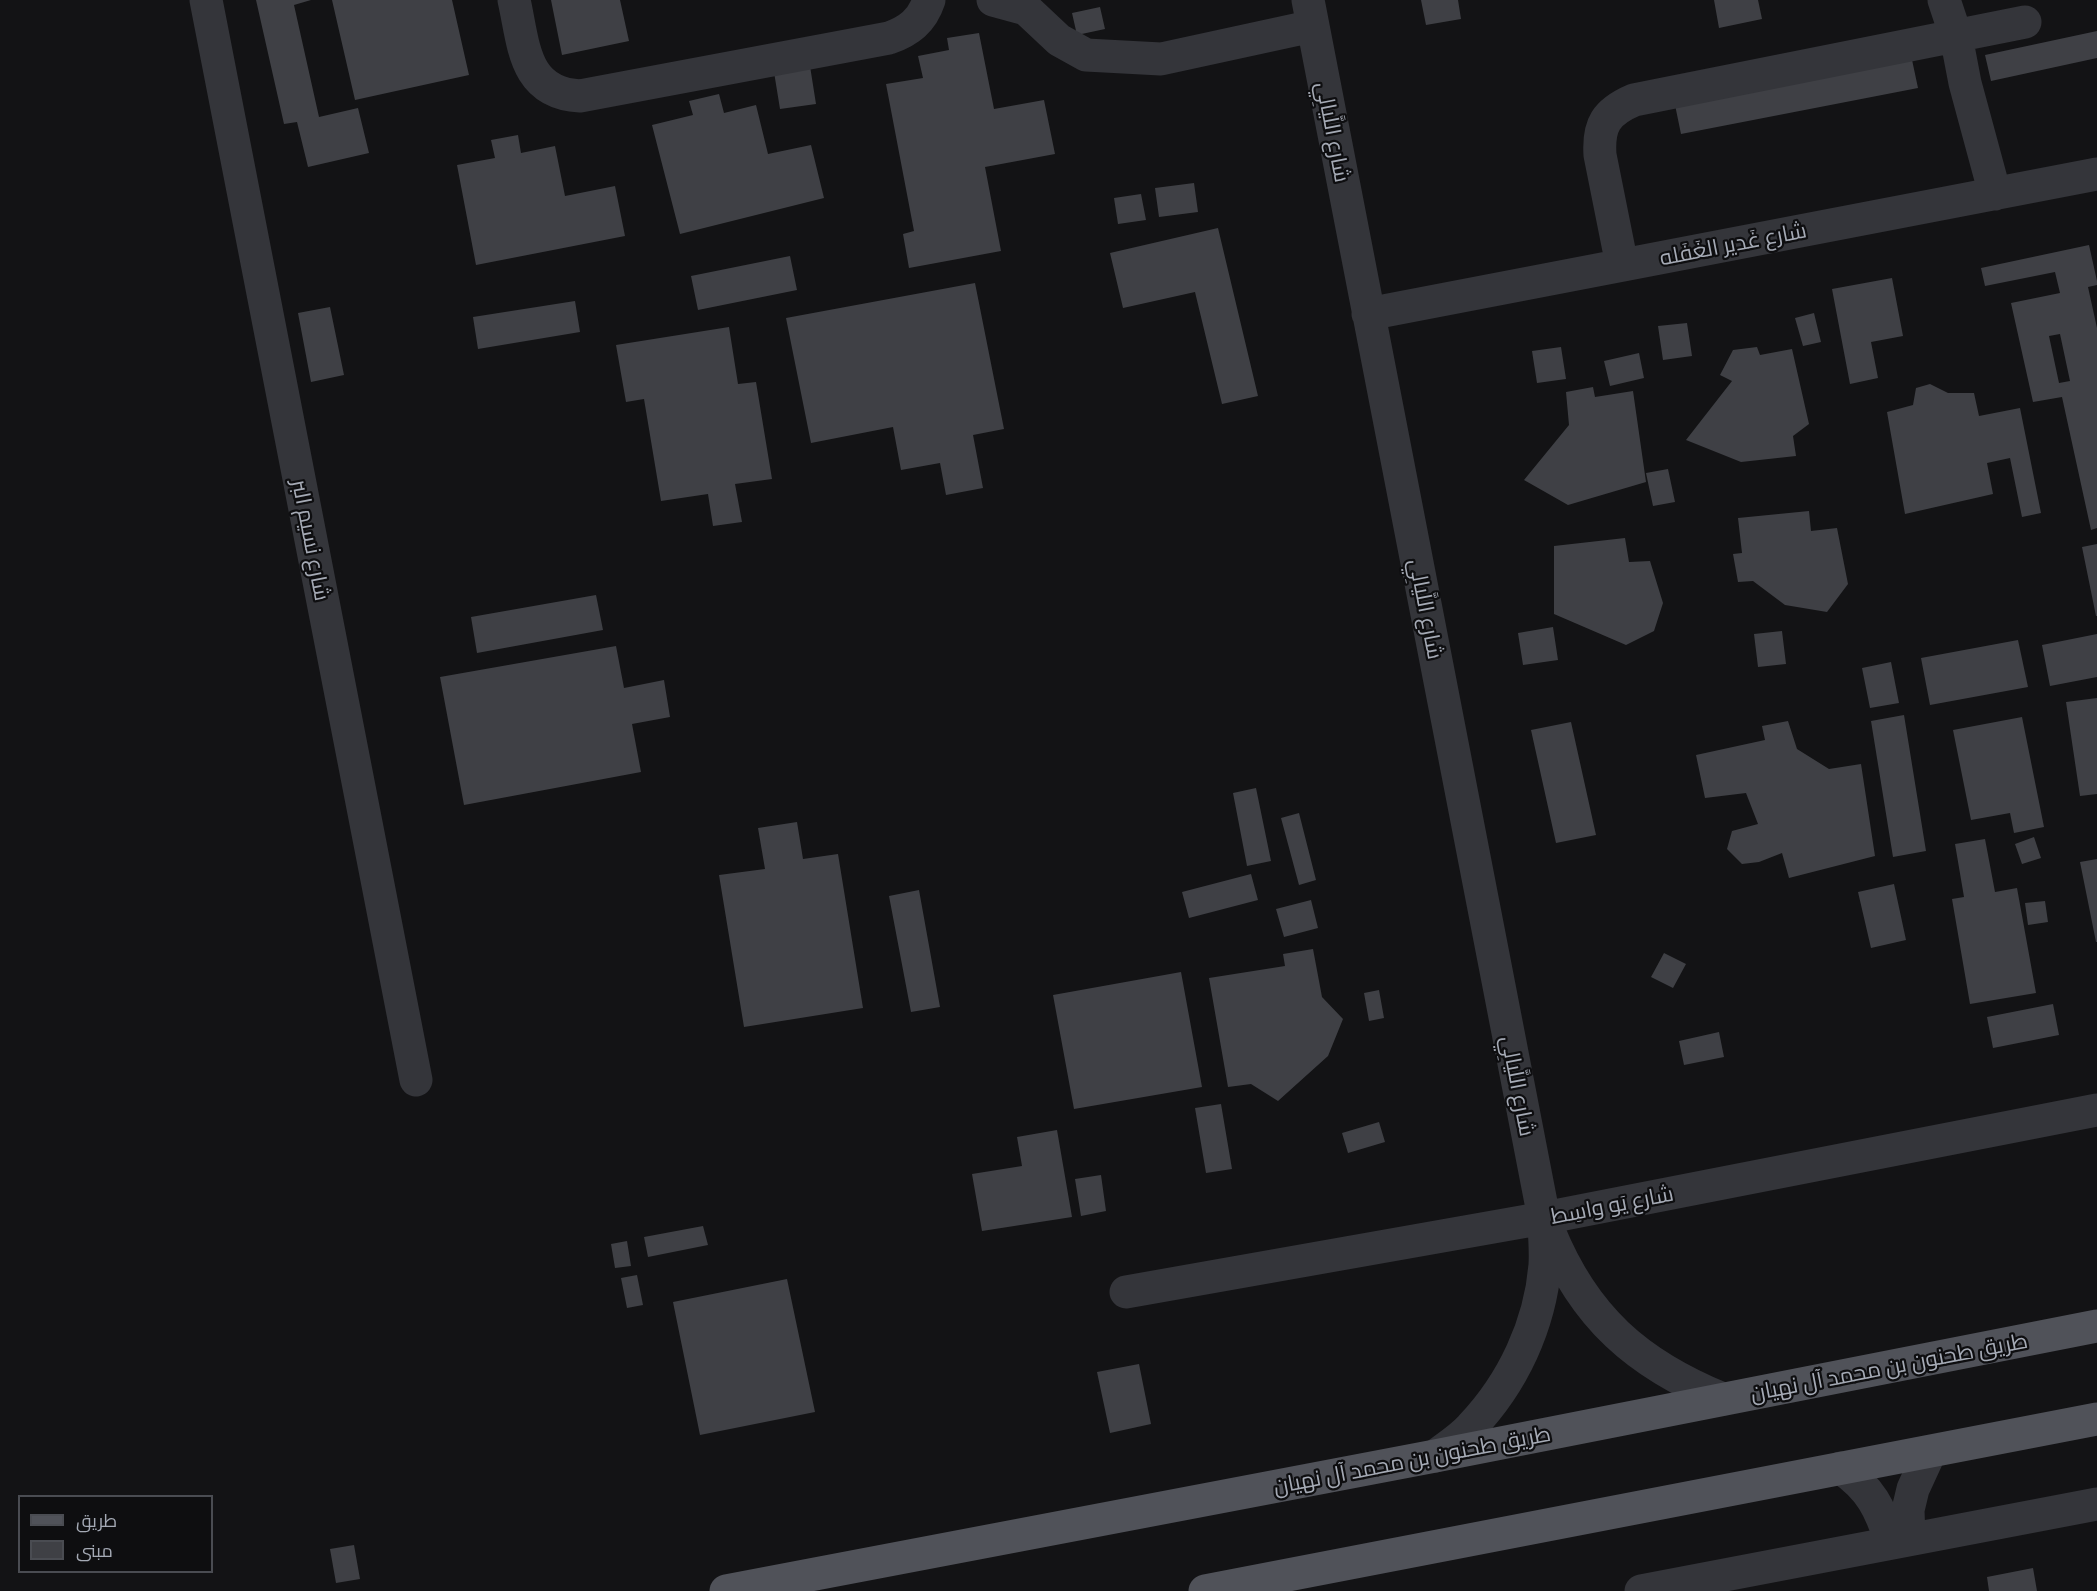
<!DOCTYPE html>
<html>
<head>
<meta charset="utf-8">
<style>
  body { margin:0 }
  #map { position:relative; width:2097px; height:1591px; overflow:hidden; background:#131315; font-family:"Exo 2",Cairo,sans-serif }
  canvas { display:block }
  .legend { position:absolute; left:18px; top:1495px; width:195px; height:78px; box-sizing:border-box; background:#0e0e10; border:2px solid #4a4c52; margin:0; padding:8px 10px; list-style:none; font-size:18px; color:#a5aab5 }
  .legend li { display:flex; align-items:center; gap:12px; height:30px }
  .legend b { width:30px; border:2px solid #4a4c52 }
</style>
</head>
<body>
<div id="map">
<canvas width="2097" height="1591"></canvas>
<ul class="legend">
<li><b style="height:8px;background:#505259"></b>طريق</li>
<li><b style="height:16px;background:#3f4045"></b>مبنى</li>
</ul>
</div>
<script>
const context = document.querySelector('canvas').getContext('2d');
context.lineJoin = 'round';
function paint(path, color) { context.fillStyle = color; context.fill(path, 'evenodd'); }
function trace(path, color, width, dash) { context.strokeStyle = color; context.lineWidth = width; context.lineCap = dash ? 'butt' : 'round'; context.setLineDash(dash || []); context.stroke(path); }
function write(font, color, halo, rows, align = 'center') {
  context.font = font + ' "Exo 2",Cairo,sans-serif'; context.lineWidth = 4.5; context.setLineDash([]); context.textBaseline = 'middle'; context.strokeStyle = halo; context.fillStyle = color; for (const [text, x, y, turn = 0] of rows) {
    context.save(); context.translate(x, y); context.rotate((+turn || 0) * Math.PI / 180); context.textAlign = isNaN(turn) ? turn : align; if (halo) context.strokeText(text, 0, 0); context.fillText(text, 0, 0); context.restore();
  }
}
paint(new Path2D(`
  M256 0H311L294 5 319 117 358 108 369 153 308 167 297 122 284 124Z
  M332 0H452L469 75 355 100Z
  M551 0H620L629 41 562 55Z
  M1421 0H1458L1461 19 1426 25Z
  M1714 0H1758L1762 19 1719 28Z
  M1100 7 1105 29 1077 35 1072 13Z
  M2097 31V58L1991 81 1985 55Z
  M979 33 994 109 1044 100 1055 154 985 167 1001 251 909 268 903 234 914 231 886 84 923 78 918 56 949 50 947 38Z
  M1911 55 1918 88 1681 134 1674 100Z
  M810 66 816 104 780 109 774 72Z
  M719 94 724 113 756 105 768 154 811 145 824 198 680 234 652 125 693 115 689 101Z
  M518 135 521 153 555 146 565 196 615 186 625 236 476 265 457 165 495 158 491 140Z
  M1194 183 1198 212 1159 217 1155 188Z
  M1141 194 1146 220 1118 224 1114 198Z
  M1218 228 1258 396 1222 404 1195 292 1123 308 1110 253Z
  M2089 245 2097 281V285L2088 287 2097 328V528L2091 530 2062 397 2033 402 2011 303 2060 293 2055 272 1985 286 1981 268ZM2060 334 2070 381 2059 383 2049 336Z
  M790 256 797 290 698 310 691 276Z
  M1892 278 1903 336 1871 342 1878 378 1850 384 1832 289Z
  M975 283 1004 429 973 435 983 488 946 495 940 463 901 470 893 427 811 443 786 318Z
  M575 301 580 332 478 349 473 317Z
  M330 307 344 375 311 382 298 313Z
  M1814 313 1821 342 1803 346 1795 318Z
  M1687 323 1692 356 1663 360 1658 326Z
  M729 327 738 384 756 382 772 479 735 484 742 522 713 526 708 494 661 501 644 399 626 402 616 345Z
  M1561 347 1566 379 1537 383 1532 351Z
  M1757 347 1760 355 1792 349 1809 424 1793 436 1796 456 1741 462 1686 440 1732 381 1720 375 1733 350Z
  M1639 353 1644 378 1610 386 1604 361Z
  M1930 384 1948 393H1974L1979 416 2020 408 2041 513 2022 517 2010 458 1987 463 1993 494 1905 514 1887 412 1913 405 1916 388Z
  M1593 387 1595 397 1633 391 1646 482 1568 505 1524 480 1569 425 1566 392Z
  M1668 469 1675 502 1653 506 1646 473Z
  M1809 511 1811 531 1837 528 1848 584 1827 612 1785 605 1753 581 1738 582 1733 554 1742 553 1738 518Z
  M1625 538 1629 562 1650 561 1663 603 1654 631 1626 645 1554 614V546Z
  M2097 544V616H2096L2082 547Z
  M596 595 603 630 477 653 471 617Z
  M1553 627 1558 660 1523 665 1518 633Z
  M1782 631 1786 664 1758 667 1754 634Z
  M2097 634V677L2050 686 2042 645Z
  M2018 640 2028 687 1930 705 1921 658Z
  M616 646 624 688 664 680 670 717 632 724 641 772 464 805 440 677Z
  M1891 662 1899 703 1870 708 1862 668Z
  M2097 698V794L2080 796 2066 702Z
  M1904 715 1926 851 1893 857 1871 721Z
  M2022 717 2044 827 2014 833 2010 813 1971 820 1953 730Z
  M1788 721 1797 749 1829 769 1861 764 1875 856 1789 878 1782 853 1759 862 1742 864 1727 849 1732 831 1758 824 1746 793 1705 798 1696 755 1765 740 1762 726Z
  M1571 722 1596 835 1556 843 1531 730Z
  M1256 788 1271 861 1247 866 1233 793Z
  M1299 813 1316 880 1299 885 1281 818Z
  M797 822 803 859 838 854 863 1008 744 1027 719 875 765 869 758 828Z
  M2034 837 2041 858 2022 864 2015 844Z
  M1985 839 1995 892 2017 888 2036 993 1970 1004 1952 899 1964 897 1955 844Z
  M2097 859V942H2096L2080 862Z
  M1251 874 1258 900 1189 918 1182 892Z
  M1894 884 1906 940 1871 948 1858 892Z
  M919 890 940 1007 911 1012 889 896Z
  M1311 900 1318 928 1284 937 1276 909Z
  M2045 901 2048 922 2028 925 2025 903Z
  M1313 949 1322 997 1343 1019 1328 1056 1278 1101 1251 1084 1228 1087 1209 978 1285 966 1283 954Z
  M1664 953 1686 964 1673 988 1651 977Z
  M1181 972 1202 1087 1074 1109 1053 995Z
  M1379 990 1384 1018 1369 1021 1364 993Z
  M2053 1004 2059 1035 1993 1048 1987 1017Z
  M1719 1032 1724 1057 1684 1065 1679 1041Z
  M1221 1104 1232 1169 1206 1173 1195 1108Z
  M1379 1122 1385 1142 1348 1153 1342 1133Z
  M1057 1130 1072 1217 982 1231 972 1174 1022 1166 1017 1137Z
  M1101 1175 1106 1211 1081 1216 1075 1179Z
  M703 1226 708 1245 648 1257 644 1237Z
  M627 1241 631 1266 615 1268 611 1244Z
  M637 1275 643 1305 627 1308 621 1278Z
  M787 1279 815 1412 700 1435 673 1302Z
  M1139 1364 1151 1424 1110 1433 1097 1372Z
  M354 1545 360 1579 336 1583 330 1549Z
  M2033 1568 2037 1591H1989L1987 1577Z`), '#3f4045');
trace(new Path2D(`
  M206 0 416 1080
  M514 0C524 44 523 93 580 96L889 38C909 31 922 21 929 0
  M993 0 1026 9 1059 40 1086 55 1161 59 1313 26
  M1308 0 1544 1218C1544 1233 1546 1249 1545 1265 1540 1325 1513 1383 1471 1427 1461 1438 1447 1447 1435 1456
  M1944 0 1956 36 1965 83 1995 194
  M1622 265 1600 155C1598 125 1606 112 1634 100L2025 22
  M1368 314 2097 174
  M1549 1231C1584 1317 1637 1364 1723 1399
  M1126 1292 1544 1218 2097 1110
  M1841 1468C1871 1489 1880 1508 1891 1542
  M1909 1539 1908 1510 1913 1489 1930 1452
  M1641 1591 2097 1504`), '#34353a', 33);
trace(new Path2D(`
  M726 1591 1435 1456 2097 1326
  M1205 1591 2097 1419`), '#505259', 33);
write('22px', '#a5aab5', '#0e0e10', [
  ["شارع اللَّيالِي",1333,132,79],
  ["شارع غَدير الغَفَله",1733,244,-11],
  ["شارع نسيم البر",311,540,79],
  ["شارع اللَّيالِي",1426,609,79],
  ["شارع اللَّيالِي",1518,1086,79],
  ["شارع يَو واسِط",1612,1205,-11],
  ["طريق طحنون بن محمد آل نهيان",1889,1367,-11],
  ["طريق طحنون بن محمد آل نهيان",1412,1460,-11]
]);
</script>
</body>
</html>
